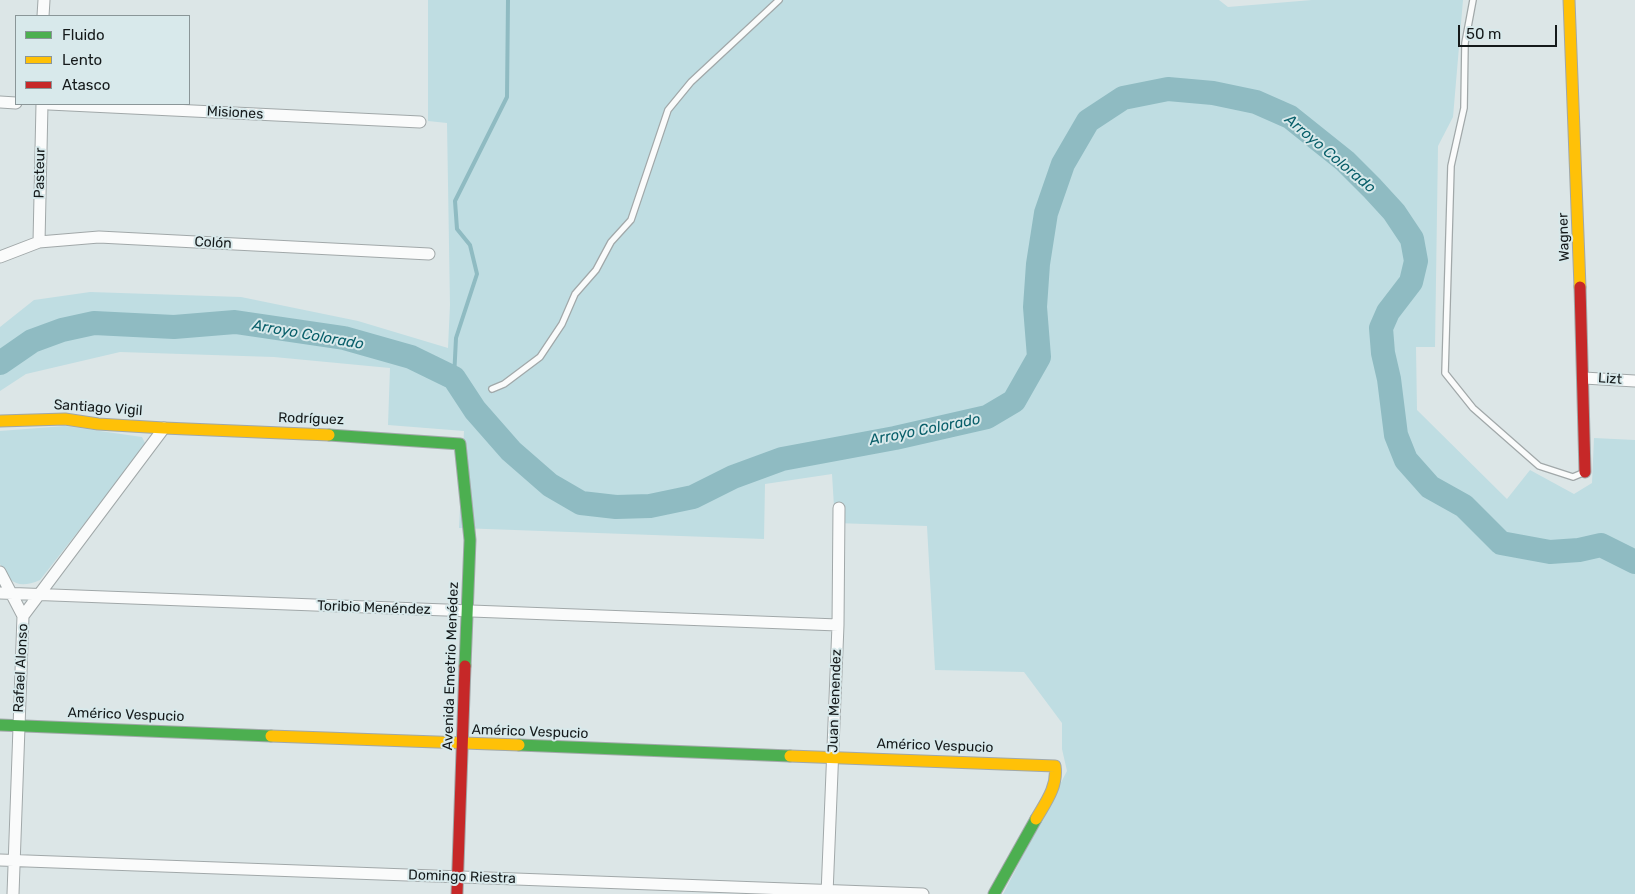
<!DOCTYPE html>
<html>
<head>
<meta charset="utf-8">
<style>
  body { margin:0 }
  #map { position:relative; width:1635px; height:894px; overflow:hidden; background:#dce6e7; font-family:Rubik,sans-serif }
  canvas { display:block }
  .legend { position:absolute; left:15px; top:15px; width:175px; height:90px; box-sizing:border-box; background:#d8e9eb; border:1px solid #8a9698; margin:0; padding:6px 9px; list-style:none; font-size:15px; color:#151a1b }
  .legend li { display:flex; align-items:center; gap:10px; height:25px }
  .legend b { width:25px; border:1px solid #8a9698 }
  .scale { position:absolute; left:1458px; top:25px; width:99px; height:22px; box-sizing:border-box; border:2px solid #151a1b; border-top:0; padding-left:6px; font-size:15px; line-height:18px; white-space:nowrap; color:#151a1b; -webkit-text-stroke:4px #d8e9eb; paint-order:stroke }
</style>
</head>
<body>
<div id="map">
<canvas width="1635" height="894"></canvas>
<ul class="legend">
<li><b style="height:6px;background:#4caf50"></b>Fluido</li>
<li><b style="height:6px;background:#ffc107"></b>Lento</li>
<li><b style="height:6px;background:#c62828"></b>Atasco</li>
</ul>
<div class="scale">50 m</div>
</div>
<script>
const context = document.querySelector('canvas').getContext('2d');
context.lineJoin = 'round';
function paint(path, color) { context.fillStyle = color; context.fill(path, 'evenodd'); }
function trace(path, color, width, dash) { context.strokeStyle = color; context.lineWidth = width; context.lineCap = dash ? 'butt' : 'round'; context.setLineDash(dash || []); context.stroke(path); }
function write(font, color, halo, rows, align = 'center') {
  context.font = font + ' Rubik,sans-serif'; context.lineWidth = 4; context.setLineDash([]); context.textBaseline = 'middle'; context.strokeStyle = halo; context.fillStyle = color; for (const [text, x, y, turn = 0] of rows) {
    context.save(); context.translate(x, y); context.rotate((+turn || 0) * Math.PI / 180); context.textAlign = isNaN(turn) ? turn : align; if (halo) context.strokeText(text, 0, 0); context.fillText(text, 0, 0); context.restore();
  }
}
paint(new Path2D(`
  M428 0H1219L1228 7 1312 0H1463L1453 117 1438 146 1435 347H1416L1417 410 1507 499 1530 470 1574 494 1592 483 1594 438 1635 440V894H1003L1067 771 1062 749V723L1024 672 935 670 927 526 835 523 832 474 765 484 764 539 459 528 464 431 388 425 390 368 274 357 120 352 26 374 0 391V327L34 300 90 292 241 297 358 321 448 348 450 305 447 123 428 121Z
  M65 426 142 437 146 445 40 580C19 589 10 584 0 564V431Z`), '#bfdde2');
trace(new Path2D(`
  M454 378 456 338 477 274 470 245 457 229 455 201 507 97 508 0`), '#8fbbc2', 4);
trace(new Path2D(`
  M0 363 32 341 62 330 94 323 174 327 235 322 344 338 411 357 454 378 475 410 511 451 550 485 581 503 616 507 650 506 693 497 733 477 782 459 895 438 987 417 1014 401 1039 357 1035 307 1038 264 1046 213 1063 164 1088 121 1123 98 1168 89 1213 93 1256 102 1290 117 1345 161 1372 188 1394 212 1412 239 1416 261 1411 282 1388 312 1381 328 1383 353 1389 379 1396 435 1406 460 1430 487 1464 506 1501 543 1550 552 1579 550 1601 545 1635 562`), '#8fbbc2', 24);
const lane = new Path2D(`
  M1473 0 1465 43 1464 108 1451 166 1445 373 1473 408 1539 466 1573 477 1585 472
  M492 389 504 384 540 357 562 324 575 294 596 270 611 242 631 220 668 110 691 82 779 0`);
const street = new Path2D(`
  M43 16 44 0
  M0 102 16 103
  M49 104 420 122
  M39 242 42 104
  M0 257 39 242 99 237 429 254
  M1584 378 1635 381
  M0 572 23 616
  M0 593 838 625
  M0 860 923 894
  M13 894 23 616 164 428
  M827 894 838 625 839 508`);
const fast = new Path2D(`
  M329 435 460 444 470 540 465 666
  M0 725 271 736
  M519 745 790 756
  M994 894 1036 819`);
const slow = new Path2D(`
  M1569 0 1580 287
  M0 421 65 419 98 424 164 428 329 435
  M271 736 519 745
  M790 756 1055 766C1058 786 1046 802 1036 819`);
const jam = new Path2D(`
  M1580 287 1585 472
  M457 894 465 666`);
trace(lane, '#a1a8a9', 8);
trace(street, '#a1a8a9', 13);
trace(fast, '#a1a8a9', 13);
trace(slow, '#a1a8a9', 13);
trace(jam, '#a1a8a9', 13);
trace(lane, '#fafbfb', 5.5);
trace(street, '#fafbfb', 11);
trace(fast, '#4caf50', 11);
trace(slow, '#ffc107', 11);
trace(jam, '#c62828', 11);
write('14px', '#151a1b', '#d8e9eb', [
  ["Misiones",235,113,3],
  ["Pasteur",40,173,-89],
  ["Wagner",1564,237,-92],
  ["Colón",213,243,3],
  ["Lizt",1610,379,4],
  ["Santiago Vigil",98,408,4],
  ["Rodríguez",311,419,2],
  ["Toribio Menéndez",374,608,2],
  ["Avenida Emetrio Menédez",451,666,-88],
  ["Rafael Alonso",21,668,-87],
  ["Juan Menendez",835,701,-88],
  ["Américo Vespucio",126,715,2],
  ["Américo Vespucio",530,732,2],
  ["Américo Vespucio",935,746,2],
  ["Domingo Riestra",462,877,2]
]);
write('italic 15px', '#095f6a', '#d8e9eb', [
  ["Arroyo Colorado",1330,154,40],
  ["Arroyo Colorado",308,335,10],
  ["Arroyo Colorado",925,430,-11]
]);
</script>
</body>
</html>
